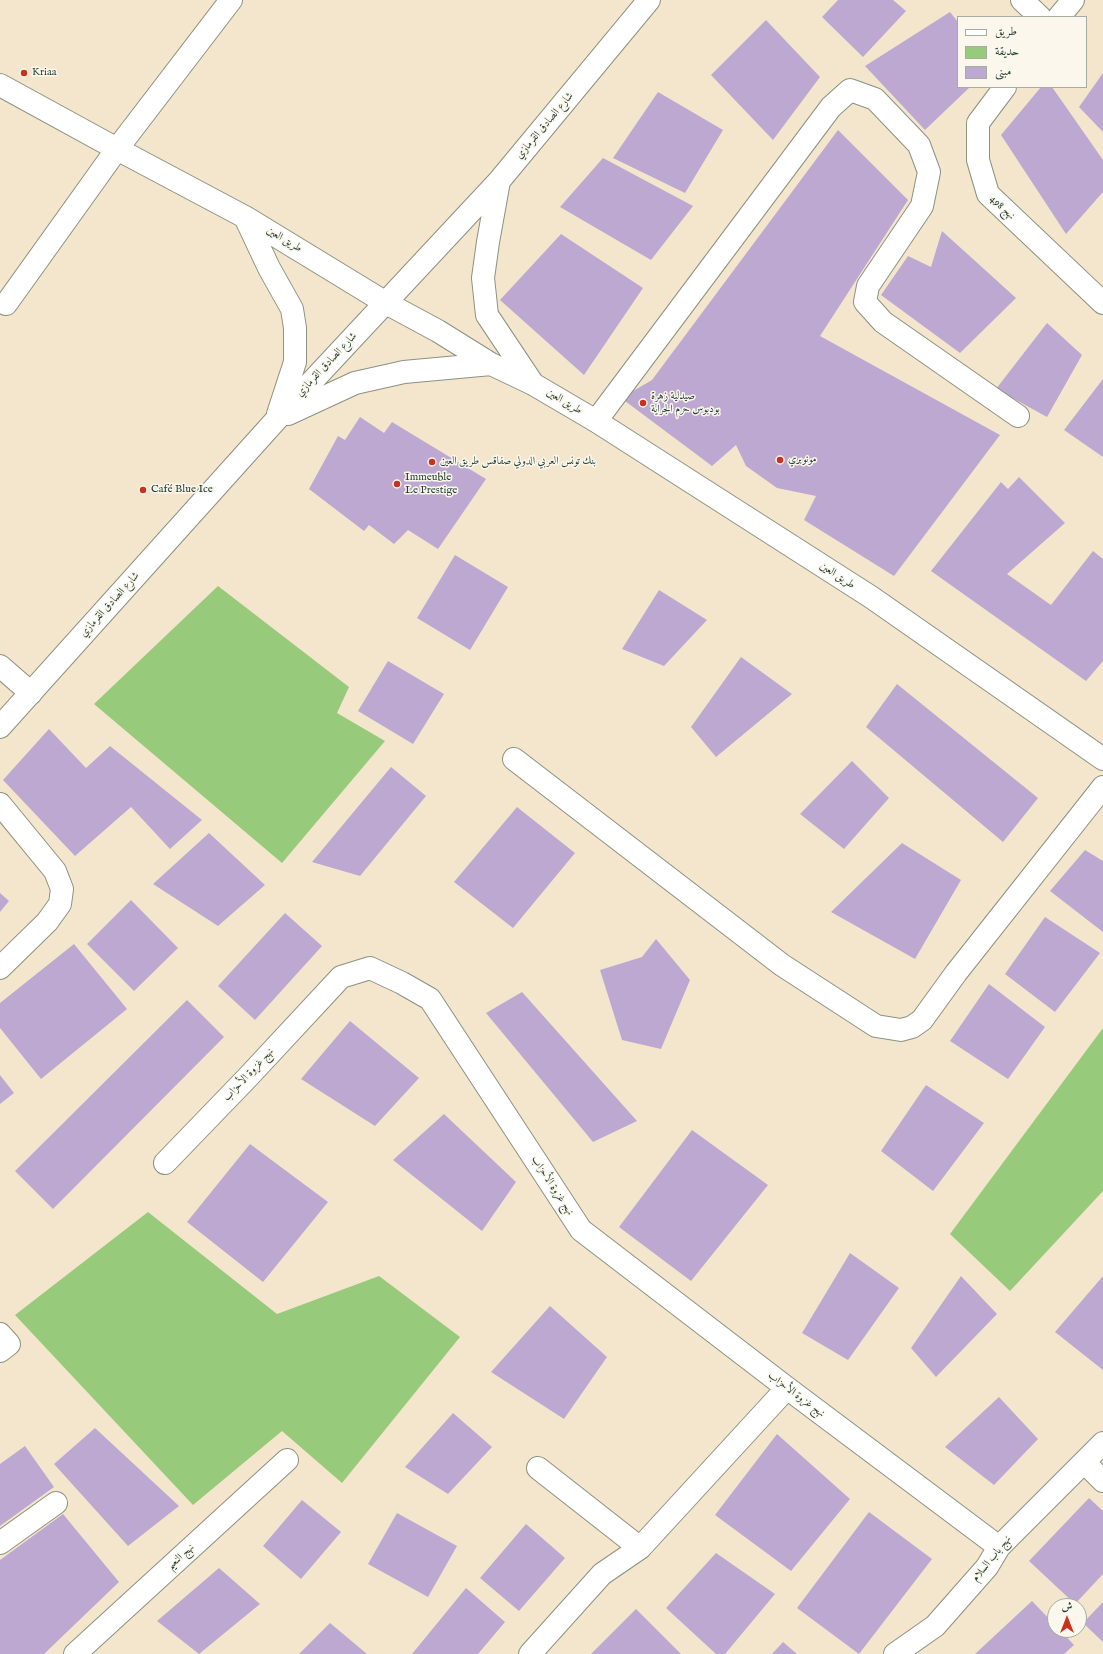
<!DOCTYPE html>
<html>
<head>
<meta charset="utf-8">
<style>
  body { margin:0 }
  #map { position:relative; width:1103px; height:1654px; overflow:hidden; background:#f4e6cd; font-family:"IM FELL English",Amiri,serif }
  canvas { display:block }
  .legend { position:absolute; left:957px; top:16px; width:130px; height:72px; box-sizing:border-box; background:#fbf7ec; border:1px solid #a3ada2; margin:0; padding:5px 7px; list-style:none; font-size:12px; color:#1f3d34 }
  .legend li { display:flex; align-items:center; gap:8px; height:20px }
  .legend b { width:20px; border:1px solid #a3ada2 }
  .north { position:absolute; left:1047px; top:1598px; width:40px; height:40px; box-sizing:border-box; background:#fbf7ec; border:1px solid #a3ada2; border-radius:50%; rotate:0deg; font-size:11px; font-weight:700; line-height:16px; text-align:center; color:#1f3d34 }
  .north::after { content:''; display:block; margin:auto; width:14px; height:18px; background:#c8321e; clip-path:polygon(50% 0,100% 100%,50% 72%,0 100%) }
</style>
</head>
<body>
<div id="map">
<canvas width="1103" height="1654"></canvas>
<ul class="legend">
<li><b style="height:5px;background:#fff"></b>طريق</li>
<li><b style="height:11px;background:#97ca7a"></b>حديقة</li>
<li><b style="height:11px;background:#bda8d1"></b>مبنى</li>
</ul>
<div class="north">ش</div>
</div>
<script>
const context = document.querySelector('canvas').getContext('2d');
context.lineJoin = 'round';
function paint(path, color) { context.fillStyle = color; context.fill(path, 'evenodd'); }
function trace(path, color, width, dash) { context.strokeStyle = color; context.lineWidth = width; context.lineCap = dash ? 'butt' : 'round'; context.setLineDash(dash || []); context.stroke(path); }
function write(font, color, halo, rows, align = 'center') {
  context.font = font + ' "IM FELL English",Amiri,serif'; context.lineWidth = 3; context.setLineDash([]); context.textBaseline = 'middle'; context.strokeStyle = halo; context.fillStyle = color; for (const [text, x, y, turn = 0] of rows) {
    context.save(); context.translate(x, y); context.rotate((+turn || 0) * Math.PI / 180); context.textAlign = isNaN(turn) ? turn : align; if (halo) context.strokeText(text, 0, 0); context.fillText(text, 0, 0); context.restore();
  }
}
paint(new Path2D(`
  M218 586 349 687 337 713 385 741 282 863 94 704Z
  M1103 1028V1191L1010 1291 950 1234Z
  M148 1212 277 1314 379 1276 460 1337 342 1483 282 1431 193 1505 15 1315Z`), '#97ca7a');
paint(new Path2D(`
  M838 0H893L906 11 863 57 822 17Z
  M950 12 958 22V87H970L925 130 865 66Z
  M766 20 820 77 773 140 711 75Z
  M1103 73V132L1079 107Z
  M1041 87H1052L1103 160V192L1066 234 1001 135Z
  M658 92 723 130 685 193 613 158Z
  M838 130 908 200 820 336 1000 435 894 576 804 520 816 496 777 488 746 466 736 445 712 466 621 398 652 380Z
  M603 158 693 206 651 260 560 207Z
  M942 231 1016 298 960 353 881 295 908 256 931 267Z
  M561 234 643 288 584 375 500 300Z
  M1047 323 1082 355 1047 417 996 389Z
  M1103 379V457L1064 430Z
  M360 417 384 433 392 422 486 479 438 549 408 530 394 544 369 525 364 531 309 489 338 436 345 440Z
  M1019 477 1065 523 1007 574 1051 605 1093 551 1103 559V661L1086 681 931 571 1001 482 1008 489Z
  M455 555 508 587 470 650 417 618Z
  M659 590 707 620 664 666 622 649Z
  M741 657 792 694 716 757 691 727Z
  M388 661 444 694 413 744 358 711Z
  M897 684 1038 798 1003 842 866 727Z
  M49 729 86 768 110 746 202 820 170 849 131 807 75 856 3 780Z
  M852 761 889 798 844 849 800 814Z
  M391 767 426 796 360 876 312 862Z
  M517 807 575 853 513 928 454 882Z
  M209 833 265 885 218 926 153 884Z
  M902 843 961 880 915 959 831 912Z
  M1085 850 1103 861V932L1050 891Z
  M0 893 9 901 0 912Z
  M131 900 178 948 134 991 87 944Z
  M285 913 322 946 255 1020 218 986Z
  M1045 917 1100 953 1055 1012 1005 974Z
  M656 939 690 980 661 1049 622 1040 600 970 642 957Z
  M74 944 127 1009 41 1079 0 1028V1003Z
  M989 984 1045 1027 1008 1079 950 1041Z
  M522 992 637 1121 593 1142 486 1013Z
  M187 1000 224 1037 53 1209 15 1171Z
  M350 1021 419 1078 375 1126 301 1079Z
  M0 1075 14 1093 0 1104Z
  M926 1085 984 1123 933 1191 881 1151Z
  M444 1114 516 1182 482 1231 393 1160Z
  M692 1130 768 1185 691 1281 619 1227Z
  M250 1144 328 1202 263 1282 187 1222Z
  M850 1253 899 1288 848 1360 802 1333Z
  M961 1276 997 1314 936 1377 911 1348Z
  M1103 1276V1370L1055 1332Z
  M550 1306 607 1357 564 1419 491 1372Z
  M999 1397 1038 1439 994 1485 945 1447Z
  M453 1413 492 1447 448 1494 405 1467Z
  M95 1428 179 1506 128 1546 54 1464Z
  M777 1434 850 1499 791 1571 715 1515Z
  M25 1446 54 1487 0 1526V1464Z
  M1089 1498 1103 1511V1574L1075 1604 1029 1561Z
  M302 1500 341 1532 301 1579 263 1546Z
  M869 1512 932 1559 859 1654 797 1608Z
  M397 1513 457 1546 428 1597 368 1564Z
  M63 1514 119 1582 44 1654H0V1560Z
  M526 1524 565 1558 519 1611 480 1578Z
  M716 1553 775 1594 725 1654H716L666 1608Z
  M219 1568 260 1604 199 1654 157 1621Z
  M466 1588 505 1622 478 1654H412Z
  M1032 1601 1055 1625V1630H1060L1074 1645 1064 1654H975Z
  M1103 1602V1642L1083 1623Z
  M636 1609 681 1654H591Z
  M330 1623 367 1654H299Z
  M783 1642 797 1654H772Z`), '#bda8d1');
const street = new Path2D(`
  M1022 0 1040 17
  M1059 17 1073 0
  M1005 87 978 123V160L988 194 1103 303
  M6 304 117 149 231 0
  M596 421 831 107 850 90 875 99 919 145 929 172 922 206 868 286 865 302 883 322 1018 416
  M0 666 31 693
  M514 759 782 965 876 1026 901 1030 912 1027 922 1020 956 973 1103 787
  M0 804 55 871 62 889 60 904 47 922 0 968
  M165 1163 248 1077 341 977 370 968 402 983 430 999 581 1230 787 1388 999 1547
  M0 1334 9 1344 0 1351
  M1084 1462 1103 1481
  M538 1468 640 1548
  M0 1543 56 1503
  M75 1654 287 1460
  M530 1654 602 1574 640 1548 787 1388
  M895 1654 935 1626 987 1567 999 1547 1103 1443`);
const secondary = new Path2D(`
  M0 85 117 149 245 217 386 303 438 331 491 364 533 384 596 421 871 597 1103 759
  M499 181 488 242 483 278 487 315 533 384
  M245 217 269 268 292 309 295 328V362L278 414
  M288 414 355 383 404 372 491 364
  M0 727 276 420 499 181 649 0`);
trace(street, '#8a9280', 24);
trace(secondary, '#8a9280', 24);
trace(street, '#fff', 22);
trace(secondary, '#fff', 22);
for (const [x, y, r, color] of [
  [24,73,4,"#c8321e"],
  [643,403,4,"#c8321e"],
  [780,460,4,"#c8321e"],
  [432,462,4,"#c8321e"],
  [397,484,4,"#c8321e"],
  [143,490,4,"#c8321e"]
]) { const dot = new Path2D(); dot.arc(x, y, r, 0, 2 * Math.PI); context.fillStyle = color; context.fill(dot); trace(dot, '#fbf7ec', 1.5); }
write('11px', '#1f3d34', '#fbf7ec', [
  ["Kriaa",32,73],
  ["صيدلية زهرة",651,397],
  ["بودبوس حرم الجراية",651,410],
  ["مونوبري",788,460],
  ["بنك تونس العربي الدولي صفاقس طريق العين",440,462],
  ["Immeuble",405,478],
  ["Le Prestige",405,491],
  ["Café Blue Ice",151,490]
], 'left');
write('11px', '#1f3d34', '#fbf7ec', [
  ["شارع الصادق القرمازي",545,126,-50],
  ["نهج 498",1002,208,43],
  ["طريق العين",284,240,31],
  ["شارع الصادق القرمازي",327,365,-47],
  ["طريق العين",564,402,31],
  ["طريق العين",837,576,33],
  ["شارع الصادق القرمازي",110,605,-48],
  ["نهج غزوة الأحزاب",249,1075,-47],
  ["نهج غزوة الأحزاب",552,1186,57],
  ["نهج غزوة الأحزاب",796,1395,37],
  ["نهج النعيم",181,1557,-42],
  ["نهج باب السلام",992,1559,-51]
]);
</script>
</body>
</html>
